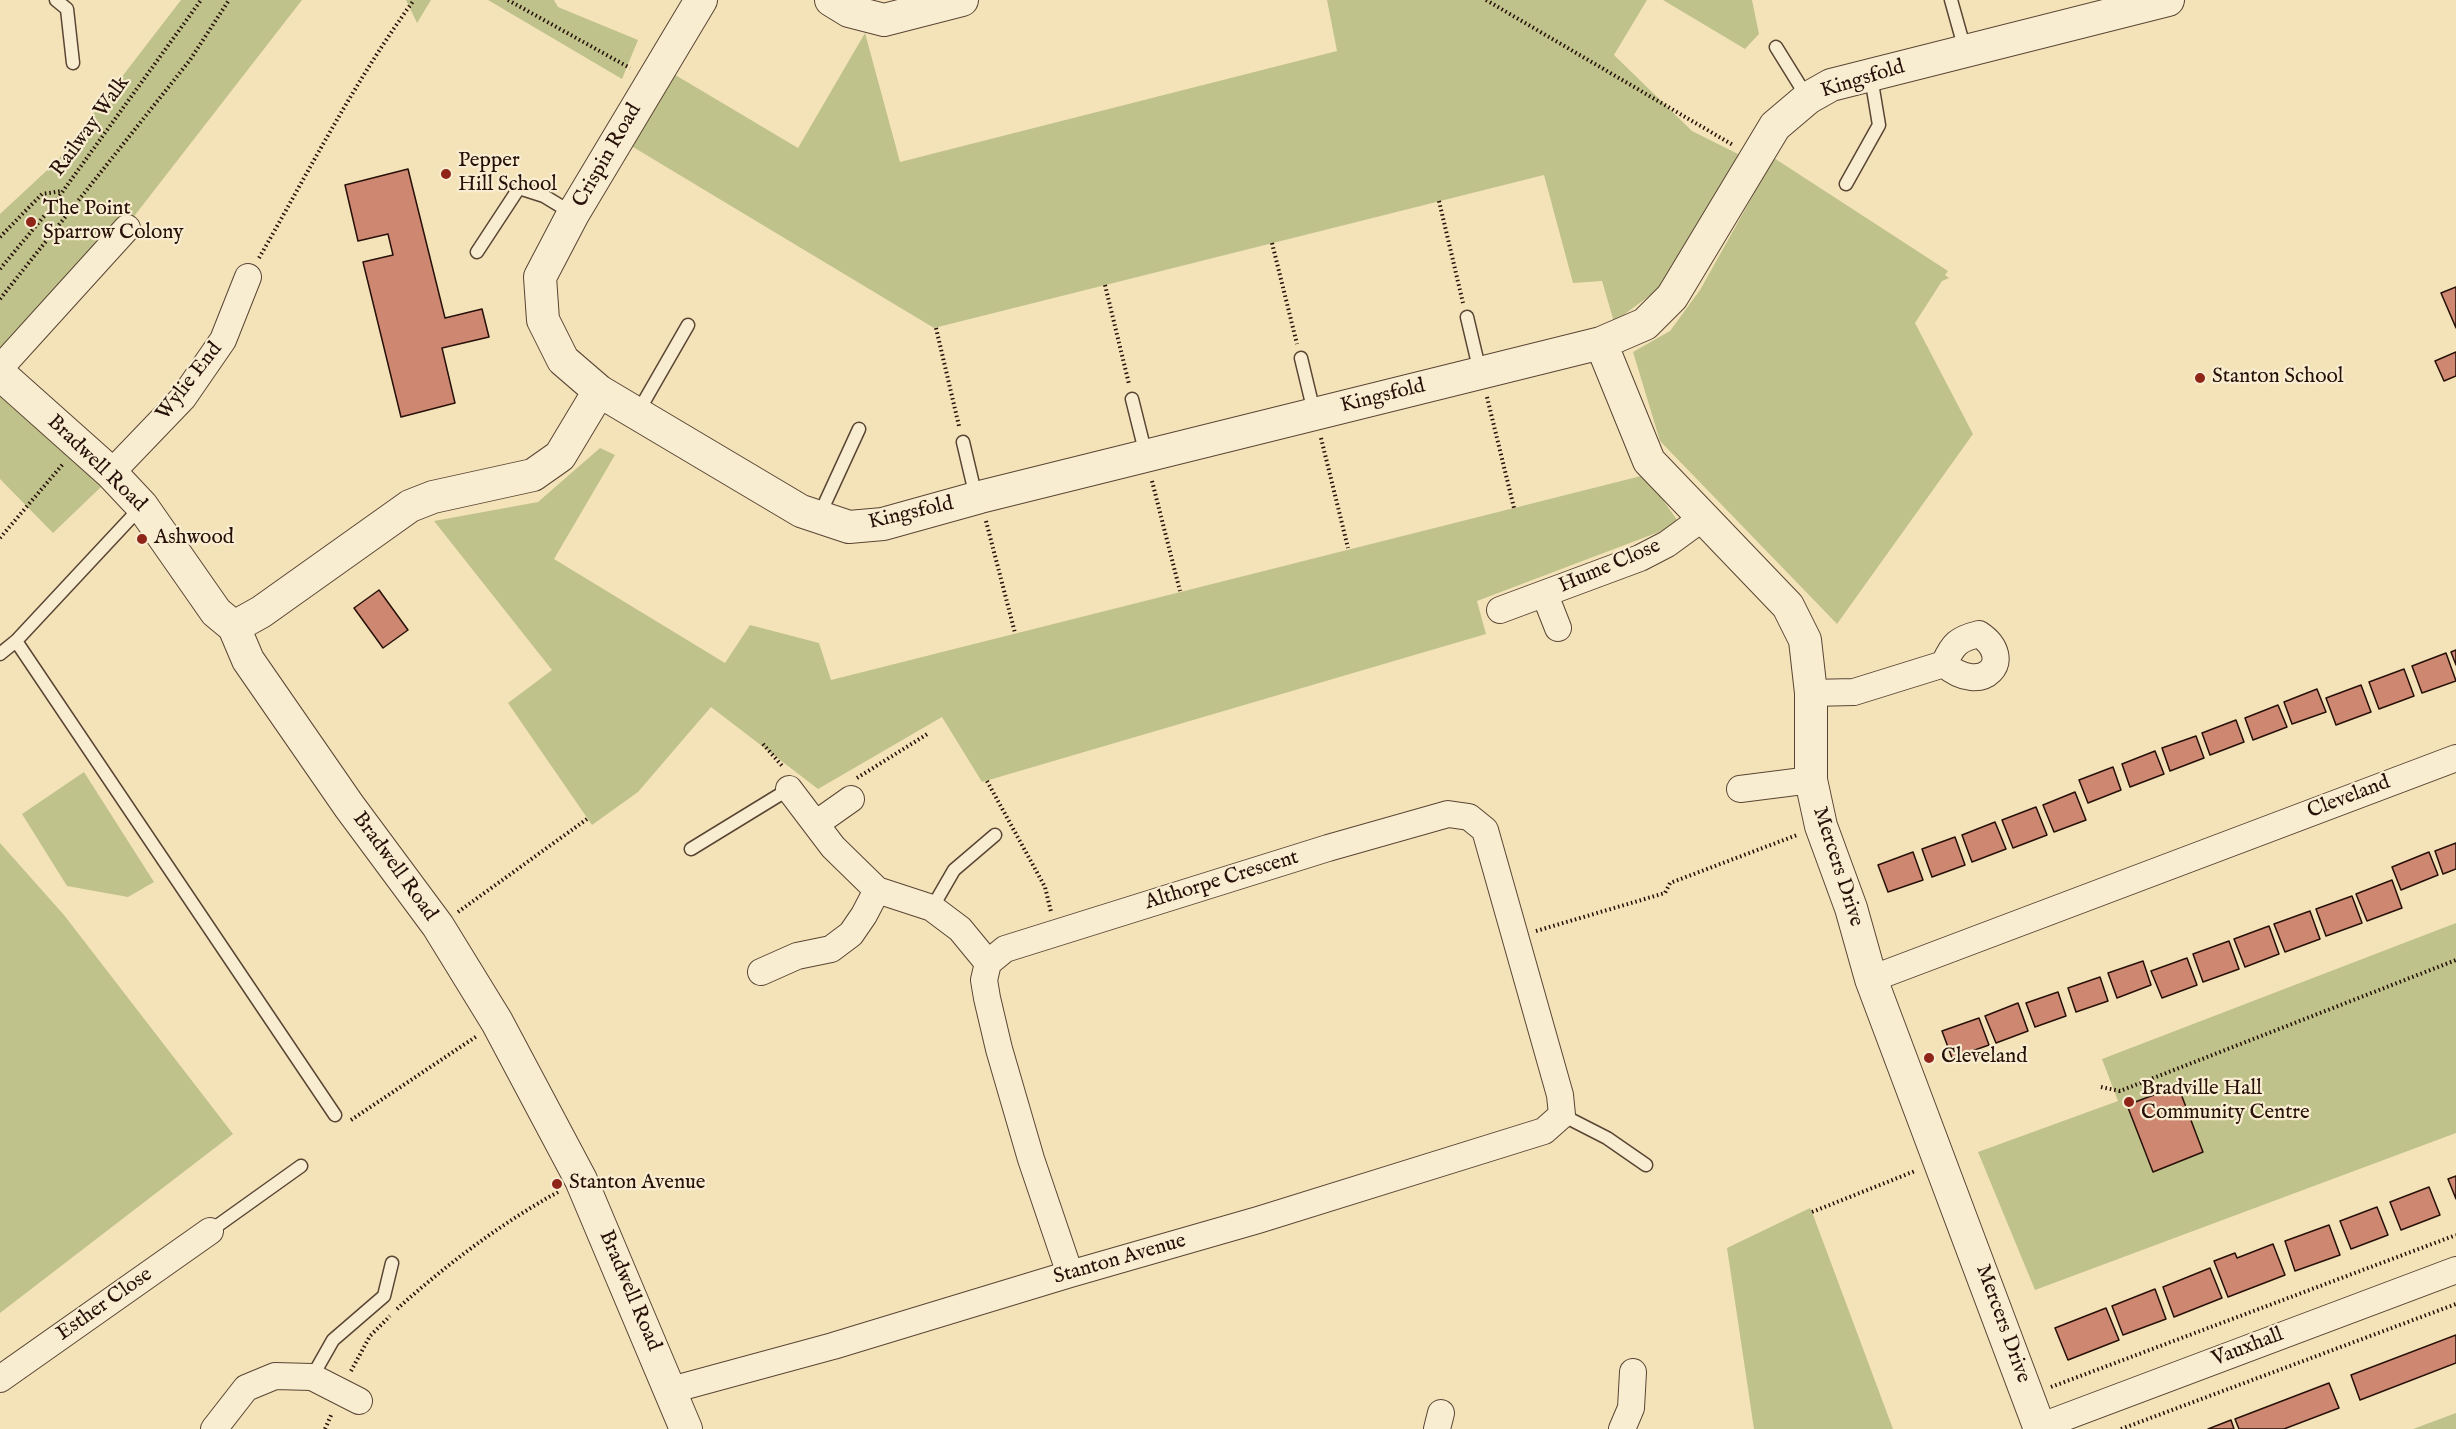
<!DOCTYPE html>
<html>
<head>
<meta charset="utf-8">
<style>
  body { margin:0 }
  canvas { display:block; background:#f4e3b8 }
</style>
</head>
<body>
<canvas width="2456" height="1429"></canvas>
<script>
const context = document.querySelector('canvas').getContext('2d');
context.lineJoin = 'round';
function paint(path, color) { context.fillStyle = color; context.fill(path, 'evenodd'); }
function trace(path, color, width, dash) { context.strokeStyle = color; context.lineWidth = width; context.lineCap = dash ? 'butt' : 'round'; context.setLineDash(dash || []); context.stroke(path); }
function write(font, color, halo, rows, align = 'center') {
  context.font = font + ' "IM FELL English",serif'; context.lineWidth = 4.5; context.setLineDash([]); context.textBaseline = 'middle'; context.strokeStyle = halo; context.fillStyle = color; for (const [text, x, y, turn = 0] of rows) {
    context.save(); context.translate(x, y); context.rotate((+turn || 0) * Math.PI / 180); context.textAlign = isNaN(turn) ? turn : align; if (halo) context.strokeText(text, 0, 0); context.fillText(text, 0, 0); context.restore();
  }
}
paint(new Path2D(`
  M181 0H302L104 255 2 349 0 347V214L57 161Z
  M406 0H431L417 23Z
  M488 0H554L558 7 638 40 622 79Z
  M1327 0H1647L1614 55 1692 131 1742 156 1664 285 1614 322 1602 281 1573 283 1544 175 934 328 628 144 672 73 798 148 865 33 900 162 1337 51Z
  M1663 0H1752L1759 34 1745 49Z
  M1774 158 1948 271 1945 275 1949 278 1942 281 1915 323 1973 434 1837 624 1660 441 1633 352 1670 331 1700 290Z
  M0 392 101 487 53 533 0 479Z
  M600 448 615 455 554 559 725 663 750 625 819 643 831 680 1645 475 1680 524 1477 601 1486 634 982 782 942 717 818 789 711 707 638 792 592 825 508 703 552 670 434 521 538 502Z
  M84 772 154 882 128 897 67 886 22 814Z
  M0 843 64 915 233 1134 0 1313Z
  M2456 923V1133L2035 1290 1978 1152 2118 1101 2102 1059Z
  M1810 1208 1812 1212 1893 1429H1754L1727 1248Z
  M2456 1413V1429H2413Z`), '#c0c28b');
const building = new Path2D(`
  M408 169 445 318 482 309 489 337 442 348 455 403 401 417 363 262 393 255 388 234 358 241 345 185Z
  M2456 287V328L2441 293Z
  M2456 352V376L2444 381 2435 361Z
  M379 590 408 630 383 648 354 608Z
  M2456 650V665L2451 652Z
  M2446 653 2456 681 2422 693 2412 666Z
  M2404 669 2414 696 2379 709 2369 682Z
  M2361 685 2371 712 2336 725 2326 698Z
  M2317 689 2326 712 2292 724 2284 702Z
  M2278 705 2287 727 2253 740 2245 718Z
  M2236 720 2244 742 2210 755 2202 733Z
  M2196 736 2204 758 2170 771 2162 748Z
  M2155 751 2164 774 2130 787 2122 764Z
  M2113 767 2121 790 2088 803 2079 780Z
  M2075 792 2086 820 2054 832 2043 805Z
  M2036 807 2047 835 2013 848 2002 820Z
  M1995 822 2006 849 1972 862 1962 835Z
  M1955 837 1965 865 1932 877 1922 849Z
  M2456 843V869L2443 874 2435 851Z
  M1913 852 1923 880 1888 892 1878 865Z
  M2429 852 2438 875 2401 890 2392 867Z
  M2392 880 2402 908 2367 921 2356 894Z
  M2352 896 2362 923 2326 936 2316 909Z
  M2310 911 2320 939 2285 952 2274 924Z
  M2269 926 2279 954 2245 967 2234 939Z
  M2229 941 2239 969 2203 982 2193 954Z
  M2187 958 2197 985 2162 998 2151 971Z
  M2143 961 2151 985 2117 998 2108 973Z
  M2100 977 2108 1001 2076 1012 2068 988Z
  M2058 992 2066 1016 2035 1027 2026 1003Z
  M2018 1003 2028 1031 1996 1043 1985 1016Z
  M1979 1018 1989 1045 1952 1058 1942 1031Z
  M2178 1086 2203 1152 2153 1172 2127 1105Z
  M2456 1176V1199L2448 1179Z
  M2429 1187 2440 1215 2401 1230 2390 1202Z
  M2377 1207 2388 1235 2351 1249 2340 1221Z
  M2329 1225 2340 1255 2295 1271 2285 1241Z
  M2273 1244 2285 1275 2228 1297 2214 1261 2235 1253 2237 1258Z
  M2210 1268 2222 1298 2174 1317 2163 1287Z
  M2155 1289 2166 1319 2123 1335 2112 1306Z
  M2106 1308 2119 1340 2068 1360 2055 1328Z
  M2456 1335V1363L2360 1400 2351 1375Z
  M2329 1383 2339 1408 2284 1429H2239L2235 1419Z
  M2231 1420 2234 1429H2208Z`);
paint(building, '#ce8872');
trace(building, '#271008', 1.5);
const service = new Path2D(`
  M56 0 67 9 73 63
  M1951 0 1965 50
  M1776 47 1807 97
  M1846 184 1879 125 1871 77
  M477 252 519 188 544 196 572 213
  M1467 317 1480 372
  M1301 358 1314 412
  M1132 399 1146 455
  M638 412 688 325
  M963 442 976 497
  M819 516 859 429
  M16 641 335 1115
  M0 654 16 641 141 507
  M691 849 789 789
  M932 908 954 870 995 835
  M1562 1115 1607 1138 1646 1165
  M210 1231 301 1166
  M312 1377 333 1340 384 1296 392 1263`);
const minor = new Path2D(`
  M0 368 127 228
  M111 473 183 398 223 340 248 277
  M1545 595 1558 628
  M1500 610 1640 558 1667 544 1704 517
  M1811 693 1854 692 1944 664C1953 644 1958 639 1979 634 2017 659 1983 698 1944 664
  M789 789 833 847 877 890 932 908 960 929 988 963
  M1740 789 1811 780
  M817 823 851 799
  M761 972 797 956 831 949 851 934 864 915 877 890
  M1871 979 2456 758
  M0 1379 210 1231
  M671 1390 833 1346 1070 1274 1258 1220 1544 1131 1562 1115 1560 1095 1485 830 1469 817 1448 814 1328 848 1005 949 988 963 984 980 987 998 999 1049 1031 1159 1070 1274
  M2039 1427 2456 1270
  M214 1429 246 1388 275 1376 312 1377 359 1401
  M1437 1429 1441 1413
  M1622 1429 1631 1408 1633 1372`);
const tertiary = new Path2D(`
  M701 0 573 214 540 277 543 320 563 360 599 391 801 511 849 527 883 524 980 497 1601 343 1645 324 1672 297 1775 126 1808 98 1831 85 2168 0
  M831 0 849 11 884 20 962 0
  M1601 343 1649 461 1788 606 1805 640 1811 693V780L1821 826 1851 908 1871 979 2040 1429
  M0 374 111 473 142 506 216 612 234 627 248 660 349 806 438 926 497 1022 581 1180 686 1429
  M234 627 261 612 410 506 433 497 533 475 560 456 599 391`);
trace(service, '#5a4534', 15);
trace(minor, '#5a4534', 28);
trace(tertiary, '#5a4534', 34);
trace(new Path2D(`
  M508 0 630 68
  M1486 0 1733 145
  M1439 201 1463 303
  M0 237 42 194 62 191
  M1272 243 1297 344
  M259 258C309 171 354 82 414 0
  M0 269 50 209 201 0
  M1105 285 1129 384
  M0 299 190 60 229 0
  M936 328 959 426
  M1487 397 1514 508
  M1321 438 1348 548
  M1152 481 1180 591
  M986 521 1015 633
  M0 538 63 464
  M763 744 783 767
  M857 778 929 733
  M987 781 1045 887 1051 912
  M458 912 587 819
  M1536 931 1665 893 1670 883 1797 835
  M2101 1087 2120 1091 2456 960
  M351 1120 477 1036
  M1812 1212 1915 1171
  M397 1309C446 1265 500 1224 558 1192
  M351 1371 370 1336 390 1316
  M2051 1387 2456 1235
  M325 1429 332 1413
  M2121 1429 2456 1304`), '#271008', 4, [1.5, 3]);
trace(service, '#f8edd1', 12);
trace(minor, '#f8edd1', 26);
trace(tertiary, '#f8edd1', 32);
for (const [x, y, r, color] of [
  [446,174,6,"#8f2418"],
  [31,222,6,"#8f2418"],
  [2200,378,6,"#8f2418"],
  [142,539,6,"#8f2418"],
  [1929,1058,6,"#8f2418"],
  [2129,1102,6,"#8f2418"],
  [557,1184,6,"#8f2418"]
]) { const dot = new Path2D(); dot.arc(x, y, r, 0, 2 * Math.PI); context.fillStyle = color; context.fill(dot); trace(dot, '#f8edd1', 2); }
write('21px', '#271008', '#f8edd1', [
  ["Kingsfold",1863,80,-17],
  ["Railway Walk",91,127,-54],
  ["Crispin Road",608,156,-60],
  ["Wylie End",190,382,-52],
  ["Kingsfold",1383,397,-14],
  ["Bradwell Road",96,464,44],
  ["Kingsfold",911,514,-13],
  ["Hume Close",1610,567,-23],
  ["Cleveland",2349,798,-21],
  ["Bradwell Road",394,867,54],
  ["Mercers Drive",1837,867,72],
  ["Althorpe Crescent",1222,881,-17],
  ["Stanton Avenue",1120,1260,-16],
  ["Bradwell Road",629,1291,67],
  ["Esther Close",105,1305,-35],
  ["Mercers Drive",2002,1324,70],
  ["Vauxhall",2248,1348,-21]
]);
write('21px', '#271008', '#f8edd1', [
  ["Pepper",458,162],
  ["Hill School",458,186],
  ["The Point",43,210],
  ["Sparrow Colony",43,234],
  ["Stanton School",2212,378],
  ["Ashwood",154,539],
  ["Cleveland",1941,1058],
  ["Bradville Hall",2141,1090],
  ["Community Centre",2141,1114],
  ["Stanton Avenue",569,1184]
], 'left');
</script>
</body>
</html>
